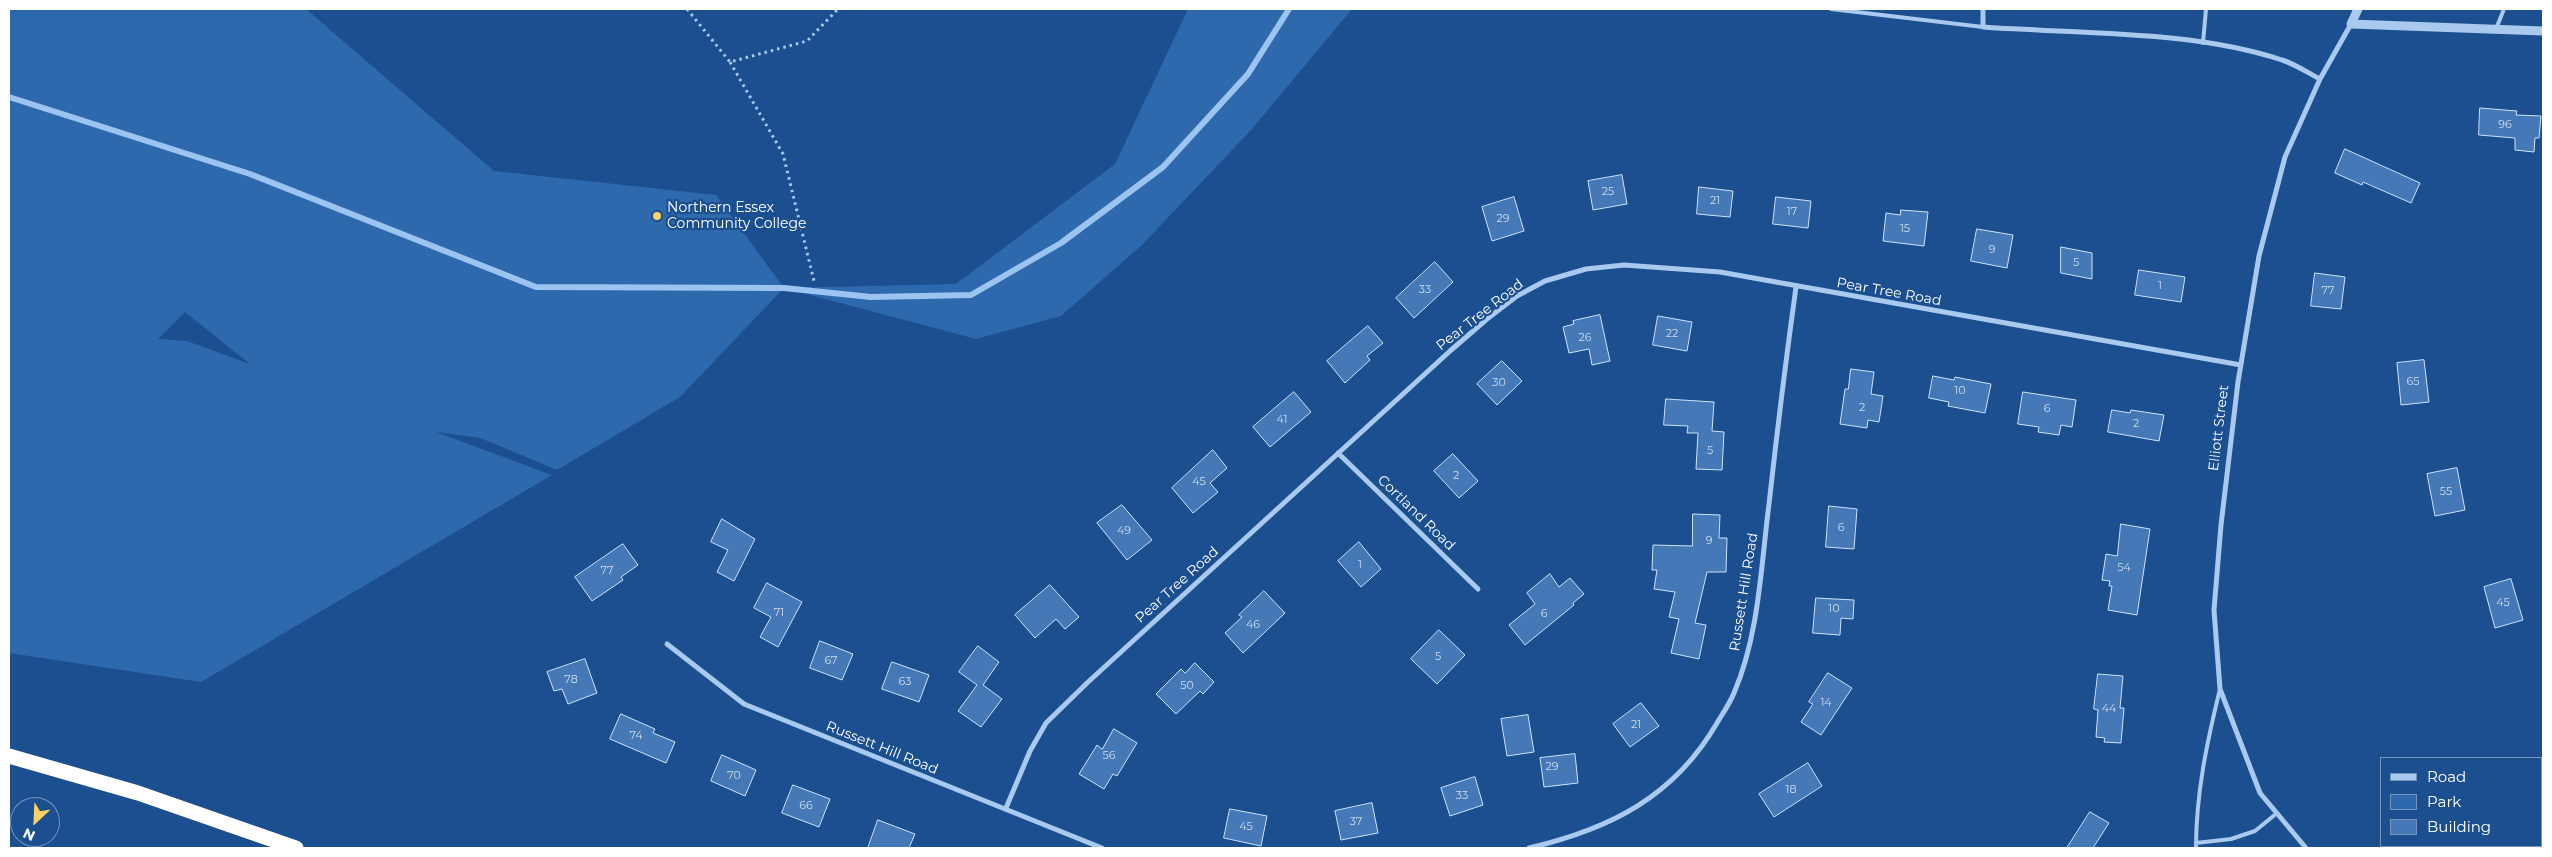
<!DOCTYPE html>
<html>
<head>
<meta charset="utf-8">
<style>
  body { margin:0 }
  #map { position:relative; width:2552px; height:857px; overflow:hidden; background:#1b4f8f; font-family:Montserrat,sans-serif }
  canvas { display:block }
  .frame { position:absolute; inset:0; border:10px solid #fff; pointer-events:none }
  .legend { position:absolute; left:2380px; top:757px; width:162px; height:90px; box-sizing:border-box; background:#1b4f8f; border:1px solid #7695bc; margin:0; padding:6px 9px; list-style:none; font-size:15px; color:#fff }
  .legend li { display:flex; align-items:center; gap:10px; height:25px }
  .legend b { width:25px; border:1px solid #7695bc }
  .north { position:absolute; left:10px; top:797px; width:50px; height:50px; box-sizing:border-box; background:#1b4f8f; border:1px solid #7695bc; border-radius:50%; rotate:205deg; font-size:14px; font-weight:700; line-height:20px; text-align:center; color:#fff }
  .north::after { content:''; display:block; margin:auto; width:18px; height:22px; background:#ffd166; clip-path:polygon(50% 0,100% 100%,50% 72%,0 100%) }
</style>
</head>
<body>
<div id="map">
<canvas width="2552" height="857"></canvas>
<div class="frame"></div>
<ul class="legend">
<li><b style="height:6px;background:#a9c9ee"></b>Road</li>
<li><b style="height:14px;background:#2e69ad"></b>Park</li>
<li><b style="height:14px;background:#4478b7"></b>Building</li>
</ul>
<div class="north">N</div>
</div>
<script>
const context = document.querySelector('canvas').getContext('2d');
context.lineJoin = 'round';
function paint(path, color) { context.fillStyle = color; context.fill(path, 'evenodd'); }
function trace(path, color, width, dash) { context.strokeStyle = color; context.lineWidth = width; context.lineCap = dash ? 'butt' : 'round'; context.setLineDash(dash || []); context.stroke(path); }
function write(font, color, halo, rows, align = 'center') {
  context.font = font + ' Montserrat,sans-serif'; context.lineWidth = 4.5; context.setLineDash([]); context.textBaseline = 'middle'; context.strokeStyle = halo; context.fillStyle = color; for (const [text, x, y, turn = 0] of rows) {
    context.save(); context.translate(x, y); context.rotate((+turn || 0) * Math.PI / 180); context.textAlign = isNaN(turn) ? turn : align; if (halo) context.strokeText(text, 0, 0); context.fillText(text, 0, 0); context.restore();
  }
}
paint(new Path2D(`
  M9 9H306L494 171 716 195 784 288 956 284 1115 164 1188 9H1352L1252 129 1142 245 1061 316 976 339 784 288 680 397 557 470 480 438 436 432 552 475 201 682 9 653ZM185 312 250 364 187 341 158 339Z`), '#2e69ad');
trace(new Path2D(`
  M9 97 250 174 536 287 784 288 871 297 971 295 1061 243 1163 167 1248 74 1289 9`), '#9cc4f0', 6);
const building = new Path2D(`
  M2480 108 2517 111 2516 115 2541 116 2539 138H2535L2534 152 2515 150V138L2479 135Z
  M2345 149 2420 183 2411 203 2363 182 2362 185 2335 173Z
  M1622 175 1627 204 1593 210 1588 181Z
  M1699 187 1733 191 1730 217 1697 214Z
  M1514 197 1524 231 1492 241 1482 207Z
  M1776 197 1811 201 1808 228 1773 224Z
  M1901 210 1928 212 1924 246 1883 241 1886 213 1900 215Z
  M1977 229 2013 235 2007 268 1971 261Z
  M2061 247 2092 253V279L2061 273Z
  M1435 262 1453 282 1414 318 1396 298Z
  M2139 270 2185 277 2181 302 2135 295Z
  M2315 273 2345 277 2341 309 2311 306Z
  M1600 315 1610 361 1592 365 1589 349 1569 353 1563 327 1574 324 1573 321Z
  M1658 316 1692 322 1687 351 1653 345Z
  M1368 326 1383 343 1367 356 1370 360 1345 383 1327 361Z
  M2424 360 2429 402 2401 405 2397 363Z
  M1502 361 1522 381 1497 405 1477 384Z
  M1851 369 1874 372 1871 394 1883 396 1879 422 1868 420 1867 428 1840 424 1845 389H1848Z
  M1933 376 1954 380 1955 377 1991 384 1985 413 1948 406 1949 402 1929 398Z
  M1294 392 1311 412 1270 447 1253 427Z
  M2023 392 2076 400 2072 427 2061 425 2059 435 2038 432 2039 427 2018 424Z
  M1666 399 1714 402 1712 431 1724 432 1722 470 1696 469 1698 433H1687L1688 426 1664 425Z
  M2112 410 2130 413 2131 410 2164 415 2159 441 2108 432Z
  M1213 450 1227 468 1210 483 1218 492 1193 513 1172 488Z
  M1453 454 1478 481 1459 498 1434 471Z
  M2457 468 2465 510 2435 516 2427 474Z
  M1122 505 1152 540 1127 560 1097 523Z
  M1829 506 1857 509 1854 549 1826 547Z
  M1693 514 1720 515 1719 538H1727L1726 572H1707L1695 623 1706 625 1699 659 1671 653 1679 619 1669 617 1675 592 1654 589 1657 570H1652L1653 545 1692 546Z
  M722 519 755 539 734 581 717 572 728 550 711 542Z
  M2121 524 2150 529 2137 615 2108 610 2112 586H2109L2110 581 2102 580 2106 554 2117 556Z
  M1359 542 1381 569 1361 587 1338 561Z
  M623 544 638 565 621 577 623 580 592 601 575 577Z
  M1550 574 1559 587 1570 578 1584 594 1573 603 1574 605 1525 645 1509 625 1535 604 1527 593Z
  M2511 579 2523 620 2495 628 2484 587Z
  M767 583 802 602 778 647 760 637 771 617 754 608Z
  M1050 585 1079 617 1065 629 1056 619 1035 638 1015 615Z
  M1264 591 1285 613 1243 653 1225 633 1242 617 1239 615Z
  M1816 598 1854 600 1853 619 1841 618 1840 635 1813 633Z
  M1439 630 1465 655 1437 684 1411 659Z
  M820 641 853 654 842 680 810 668Z
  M978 646 999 662 983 685 1002 699 981 727 958 711 977 685 959 672Z
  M585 659 597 693 568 704 562 689 554 691 547 672Z
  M892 662 929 675 919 702 882 689Z
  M1195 663 1214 682 1203 694 1200 691 1176 714 1156 694 1181 669 1185 673Z
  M1828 673 1852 688 1821 735 1801 722 1813 704 1809 702Z
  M2098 674 2123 676 2120 708H2124L2121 743 2104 742 2105 738 2096 737 2098 710 2094 709Z
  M1641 703 1659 726 1630 747 1613 724Z
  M621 714 655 729 653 733 675 742 666 763 610 739Z
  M1528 715 1534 752 1507 756 1501 719Z
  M1114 729 1137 743 1117 776 1113 774 1104 789 1079 774 1097 745 1102 749Z
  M1575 754 1578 783 1544 787 1540 758Z
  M722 755 756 770 745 796 711 781Z
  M1808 763 1822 786 1774 817 1759 794Z
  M1475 777 1483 805 1450 816 1441 788Z
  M793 785 830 799 819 827 782 813Z
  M1372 803 1378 833 1341 840 1335 811Z
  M1230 809 1267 816 1261 846 1224 838Z
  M2090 812 2109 823 2093 848H2067Z
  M878 820 915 834 909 848H868Z`);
paint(building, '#4478b7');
trace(building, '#cfe3fa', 1);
trace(new Path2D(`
  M687 9 730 62 807 41 838 9
  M730 62 783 154 814 281`), '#a9c9ee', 3, [2.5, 4]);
trace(new Path2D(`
  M1831 9 1983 27
  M2496 29 2504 9
  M2203 43 2206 9
  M2196 843 2231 839 2255 831 2277 813
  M2196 848C2196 793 2207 742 2220 689`), '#a9c9ee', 4);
trace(new Path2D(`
  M1983 9V27C2078 34 2192 30 2282 60 2295 64 2308 73 2320 79
  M1338 453 1478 589
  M667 644 744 704 1102 848
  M1006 808 1030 751 1046 723 1087 683 1450 351 1487 319 1517 296 1545 281 1586 269 1624 265 1720 272 2241 365
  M1529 848C1610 829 1674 797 1717 723 1723 713 1730 703 1734 693 1759 635 1761 566 1769 504 1777 432 1786 359 1796 287
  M2306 848 2260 793 2220 689 2214 610 2221 525 2238 382 2259 256 2285 157 2320 79 2351 24`), '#a9c9ee', 5);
trace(new Path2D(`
  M2358 9 2351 24 2543 31`), '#a9c9ee', 9);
trace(new Path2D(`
  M9 756 138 793 296 848`), '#fff', 15);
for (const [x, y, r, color] of [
  [657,216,5,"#ffd166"]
]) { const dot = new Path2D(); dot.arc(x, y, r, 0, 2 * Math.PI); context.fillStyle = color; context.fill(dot); trace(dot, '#1b4f8f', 2); }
write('11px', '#d0dded', null, [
  ["96",2505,125],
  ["25",1608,192],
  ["21",1715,201],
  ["17",1792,212],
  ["29",1503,219],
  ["15",1905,229],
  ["9",1992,250],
  ["5",2076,263],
  ["1",2160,286],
  ["33",1425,290],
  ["77",2328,291],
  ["22",1672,334],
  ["26",1585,338],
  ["65",2413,382],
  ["30",1499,383],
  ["10",1960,391],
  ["2",1862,408],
  ["6",2047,409],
  ["41",1282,420],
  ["2",2136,424],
  ["5",1710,451],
  ["2",1456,476],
  ["45",1199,482],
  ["55",2446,492],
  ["6",1841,528],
  ["49",1124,531],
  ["9",1709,541],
  ["1",1360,565],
  ["54",2124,568],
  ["77",607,571],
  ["45",2503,603],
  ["10",1834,609],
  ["71",779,613],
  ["6",1544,614],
  ["46",1253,625],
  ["5",1438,657],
  ["67",831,661],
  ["78",571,680],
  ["63",905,682],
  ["50",1187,686],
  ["14",1826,703],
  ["44",2109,709],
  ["21",1636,725],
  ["74",636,736],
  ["56",1109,756],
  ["29",1552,767],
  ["70",734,776],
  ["18",1791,790],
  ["33",1462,796],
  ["66",806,806],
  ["37",1356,822],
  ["45",1246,827]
]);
write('14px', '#fff', '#1b4f8f', [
  ["Northern Essex",667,208],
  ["Community College",667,224]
], 'left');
write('14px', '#fff', '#1b4f8f', [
  ["Pear Tree Road",1889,292,10],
  ["Pear Tree Road",1480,315,-38],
  ["Elliott Street",2219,428,-83],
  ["Cortland Road",1416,513,44],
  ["Pear Tree Road",1177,585,-42],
  ["Russett Hill Road",1744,592,-81],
  ["Russett Hill Road",882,748,22]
]);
</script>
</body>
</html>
